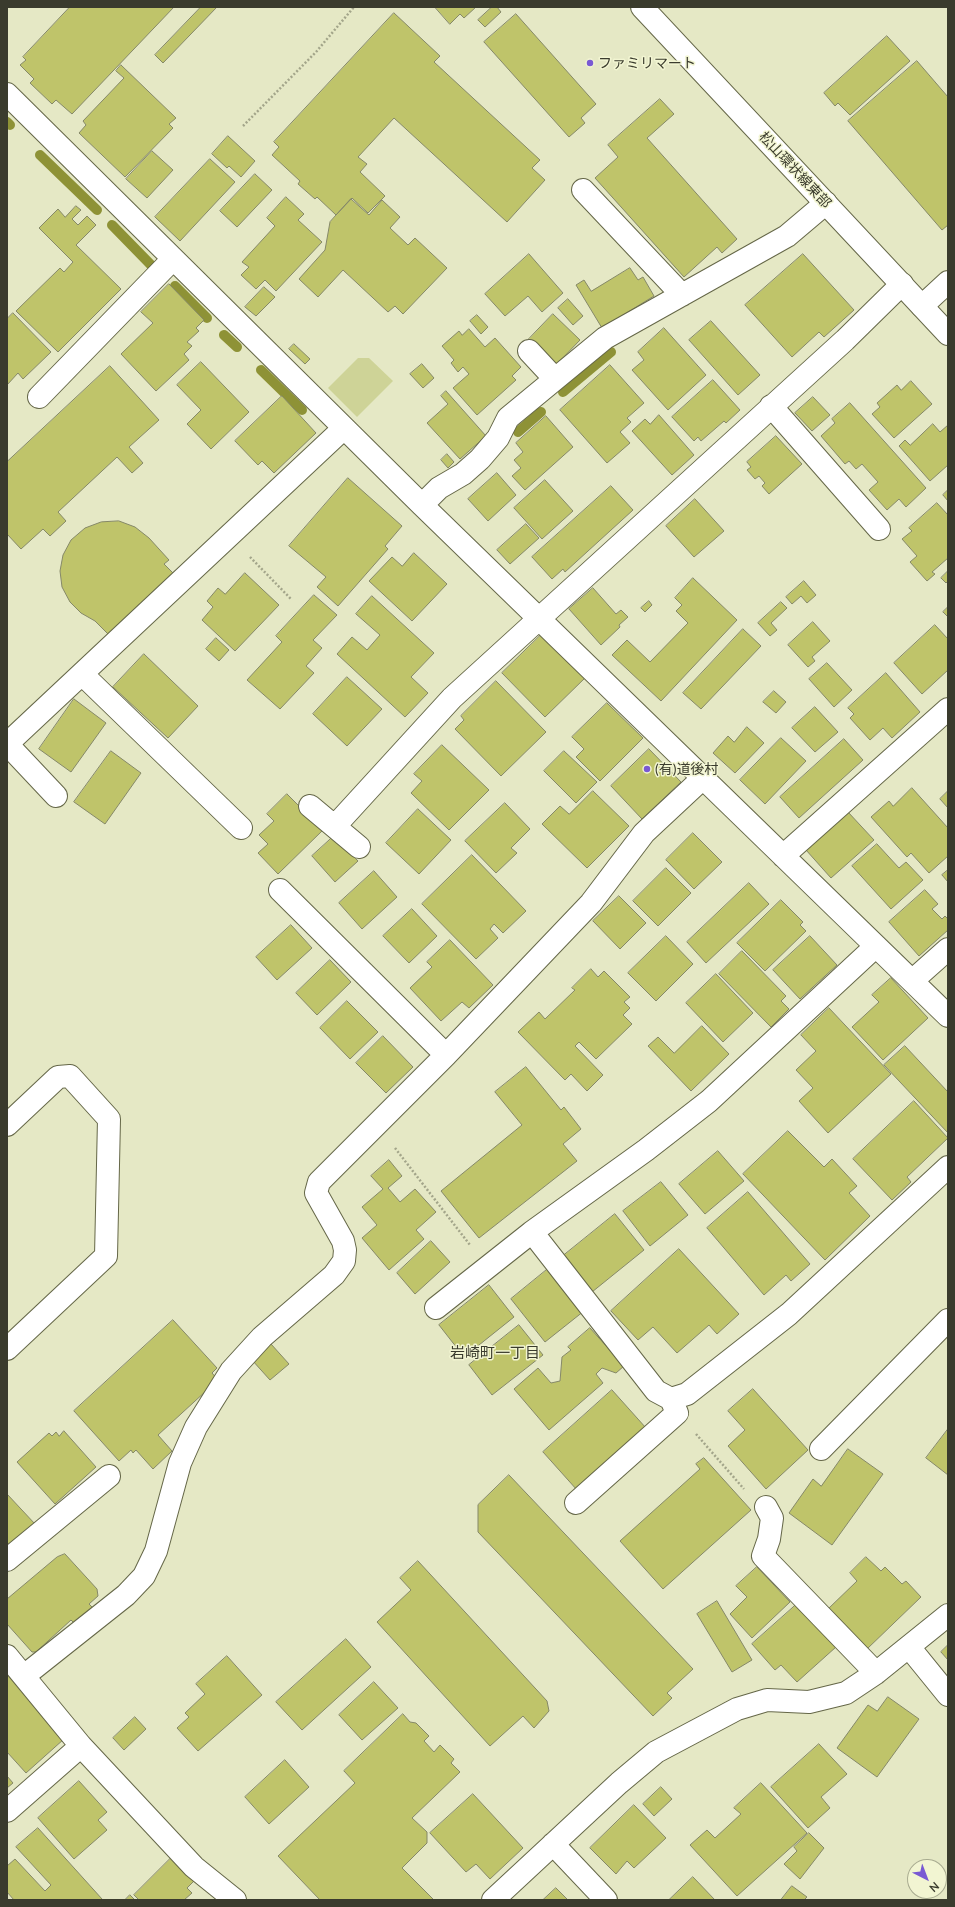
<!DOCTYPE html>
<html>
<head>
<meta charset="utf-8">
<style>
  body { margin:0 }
  #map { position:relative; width:955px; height:1907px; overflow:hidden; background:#e5e8c5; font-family:Lato,sans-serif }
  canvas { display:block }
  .frame { position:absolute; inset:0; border:8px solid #3a3b2d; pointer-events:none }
  .north { position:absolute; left:907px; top:1859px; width:40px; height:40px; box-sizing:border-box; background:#f2f5d2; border:1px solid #a8ab90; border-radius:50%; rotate:138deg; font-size:11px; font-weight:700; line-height:16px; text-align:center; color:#3a3b2d }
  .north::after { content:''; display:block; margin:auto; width:14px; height:18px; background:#7959d3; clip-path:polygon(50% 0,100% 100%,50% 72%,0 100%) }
</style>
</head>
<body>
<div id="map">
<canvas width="955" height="1907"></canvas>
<div class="frame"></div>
<div class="north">N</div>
</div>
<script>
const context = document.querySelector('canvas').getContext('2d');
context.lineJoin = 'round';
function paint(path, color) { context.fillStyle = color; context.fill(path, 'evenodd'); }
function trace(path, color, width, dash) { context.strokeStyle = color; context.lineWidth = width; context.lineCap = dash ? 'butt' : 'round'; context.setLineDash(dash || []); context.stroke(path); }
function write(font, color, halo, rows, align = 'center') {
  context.font = font + ' Lato,"Noto Sans JP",sans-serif'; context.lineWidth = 3; context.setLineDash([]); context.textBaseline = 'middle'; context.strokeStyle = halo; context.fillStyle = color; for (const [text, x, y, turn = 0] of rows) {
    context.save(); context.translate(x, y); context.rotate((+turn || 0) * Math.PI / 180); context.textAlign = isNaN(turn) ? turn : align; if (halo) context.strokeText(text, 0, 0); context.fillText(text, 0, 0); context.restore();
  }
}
paint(new Path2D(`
  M358 358H369L393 381 357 417 328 388Z`), '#ced397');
trace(new Path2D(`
  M7 122 10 125
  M40 155 97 210
  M112 225 151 265
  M175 286 207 318
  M224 335 237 347
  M261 370 302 410
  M563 392 611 352
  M518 432 541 412`), '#8e9236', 10);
const building = new Path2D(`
  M70 7H174L72 114 56 100 52 104 30 83 34 79 20 65 26 60 23 57Z
  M201 7H217L163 63 155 55Z
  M435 7H476L464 18 460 14 450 24Z
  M492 7H497L501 12 485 27 478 20Z
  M394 13 440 56 434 62 540 160 532 168 545 180 507 222 394 118 358 157 367 164 360 172 385 196 368 213 352 198 336 215 317 197 315 199 298 184 300 181 272 155 279 147 274 142Z
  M516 14 596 104 581 118 585 123 569 137 484 42Z
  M887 36 910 61 850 115 838 103 835 106 824 93Z
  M917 61 948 97V225L942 230 848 121Z
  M121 65 176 118 169 124 173 128 125 177 79 133 86 125 83 121 124 78 116 71Z
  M660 99 674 114 647 138 737 239 722 253 717 247 684 277 595 178 618 157 608 145Z
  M228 136 255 161 241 177 229 166 227 168 212 154Z
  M152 151 173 170 147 198 126 179Z
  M210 159 235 182 180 241 155 217Z
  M255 174 272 190 237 227 220 211Z
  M286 197 304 214 298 220 322 242 276 291 265 280 256 289 241 275 249 267 242 262 275 226 267 218Z
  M351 199 369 215 382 200 400 217 390 228 408 245 415 238 447 268 403 314 395 306 388 312 343 270 318 297 299 279 325 250 330 222Z
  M76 206 81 210 72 219 78 225 87 216 96 225 76 245 121 289 58 352 16 311 60 268 64 272 73 262 39 228 58 209 65 217Z
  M529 254 563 293 542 312 528 296 505 316 485 294Z
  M803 254 854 310 824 337 819 332 792 357 745 305Z
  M630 268 638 280 643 277 654 296 602 328 576 285 584 280 591 291Z
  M169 284 204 320 196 328 199 331 187 342 192 346 184 354 189 360 156 391 121 354 153 323 141 312Z
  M264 287 275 297 256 316 245 307Z
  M568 299 583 316 573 325 558 308Z
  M13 313 51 352 23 379 18 373 7 385V319Z
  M553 314 580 340 556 365 529 339Z
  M477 315 488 327 481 334 470 321Z
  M711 321 760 375 738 395 689 340Z
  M664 328 706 375 668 410 632 370 644 360 638 352Z
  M469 329 485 347 495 338 521 367 512 376 516 380 477 415 453 388 469 374 463 367 458 372 451 363 454 360 442 346 459 331 462 335Z
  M294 344 310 359 305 364 289 349Z
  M201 362 249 412 211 449 187 424 201 410 177 385Z
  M422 364 434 378 423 388 410 374Z
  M610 365 644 403 627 418 631 422 620 432 630 443 607 463 560 410Z
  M110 366 159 420 129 447 143 463 132 473 117 457 58 512 66 521 50 536 43 529 21 549 7 534V462Z
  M713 380 740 410 726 423 724 421 701 441 698 437 694 441 672 417Z
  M911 381 932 404 894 438 872 414 880 407 877 403 897 385 901 390Z
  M446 391 486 436 460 459 427 423 448 404 441 396Z
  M282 396 316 433 274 473 262 461 258 465 235 441Z
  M813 397 830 415 812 431 795 413Z
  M850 403 926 488 906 507 899 499 887 510 869 490 878 482 862 464 856 469 849 461 845 464 821 436 835 423 832 419Z
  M659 415 694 455 672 475 632 431 645 419 650 424Z
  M546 416 573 447 525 490 512 476 521 468 514 460 523 452 516 443Z
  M933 424 940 432 948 425V465L930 481 899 446 905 440 910 445Z
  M776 436 802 464 769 494 762 486 765 483 759 476 755 479 747 470 751 467 747 462Z
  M447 454 454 462 448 468 441 460Z
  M497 473 516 495 488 521 468 499Z
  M348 478 402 526 385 546 388 549 338 606 317 587 326 577 289 546Z
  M545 480 573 511 542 539 514 508Z
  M611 486 633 510 565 572 563 569 552 579 532 557Z
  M948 490V501L943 495Z
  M695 499 724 531 694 557 666 526Z
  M937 503 948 515V558L932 572 935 574 927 581 910 562 917 556 902 539 912 531 909 528Z
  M119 521 135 527 149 538 169 560 164 564 174 574 108 634 95 621 81 613 70 602 62 587 60 571 63 555 71 540 85 528 101 522Z
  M526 524 539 538 510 564 497 550Z
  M414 553 447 584 412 621 369 581 392 557 402 566Z
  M948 571V581L946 583 941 578Z
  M245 573 279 605 235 651 202 620 213 607 207 601 218 588 225 594Z
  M693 578 737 620 661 701 612 655 627 640 650 662 688 623 676 611 682 605 675 598Z
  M804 581 816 595 807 603 801 596 792 604 786 597Z
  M593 588 616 614 621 610 628 617 619 625 620 627 601 645 569 609Z
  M314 595 337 615 313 640 322 648 306 666 314 673 280 709 247 680 282 642 276 636Z
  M372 596 434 653 411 677 428 693 405 717 337 654 352 637 367 650 380 635 356 614Z
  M649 601 652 605 645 612 641 608Z
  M781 602 787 608 771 623 777 630 770 636 758 623Z
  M948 607V617L943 612Z
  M813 622 830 641 812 657 815 661 808 667 788 645Z
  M935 625 948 639V670L922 694 894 663Z
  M743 629 761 646 701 709 683 693Z
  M543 633 586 677 545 717 502 673Z
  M216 638 229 650 219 661 206 649Z
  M144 654 198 706 168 738 113 687Z
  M827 663 852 690 834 707 809 679Z
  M886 673 920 712 892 738 883 728 870 740 850 718 854 714 848 708Z
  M347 677 382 709 347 746 313 714Z
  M496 681 546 732 501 776 455 729 464 720 461 716Z
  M774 691 786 702 776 713 763 702Z
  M74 699 106 723 71 772 39 749Z
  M607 703 643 738 600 781 576 757 584 749 572 737Z
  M815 707 838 732 815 752 792 728Z
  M747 727 764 743 735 773 713 753 728 736 734 742Z
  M781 738 806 761 765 804 740 780Z
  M844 739 863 760 799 818 780 797Z
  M442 745 489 790 449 830 411 793 422 781 414 774Z
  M649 749 681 782 642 819 611 786Z
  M111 751 141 773 105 824 74 802Z
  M564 751 597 782 576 803 544 771Z
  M912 788 948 828V856L929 873 911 853 907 857 871 817 889 801 893 806Z
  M593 791 629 826 587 868 542 824 560 806 569 814Z
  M948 791V808L940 799Z
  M287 794 323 830 278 874 258 853 268 844 259 835 274 821 267 814Z
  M505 803 530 829 511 848 517 853 496 873 465 841Z
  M418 809 451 840 419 874 386 843Z
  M848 812 874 840 831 878 806 850Z
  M693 833 722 862 694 889 666 860Z
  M334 836 358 861 335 882 312 856Z
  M877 844 899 868 906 862 923 880 891 909 852 866Z
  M472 855 526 911 503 933 494 924 490 929 498 938 476 959 422 904Z
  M666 868 691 893 658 926 633 901Z
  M948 870V882L942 875Z
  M374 871 397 897 362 929 339 903Z
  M749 883 769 904 706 963 687 942Z
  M925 890 938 904 932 909 942 919 945 916 948 919V930L919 956 889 922Z
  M619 896 646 923 620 949 593 921Z
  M781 900 803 922 800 925 806 931 765 971 737 943Z
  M412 909 437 936 409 963 383 936Z
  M291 925 312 948 277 980 256 957Z
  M666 936 693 964 656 1001 628 973Z
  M810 936 837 965 800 999 773 970Z
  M450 940 493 985 469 1008 462 1002 441 1021 410 988 432 967 427 962Z
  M742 951 786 996 781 1001 789 1009 771 1027 719 974Z
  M330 960 351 982 317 1015 296 993Z
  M591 969 598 977 604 971 630 997 624 1002 630 1008 623 1015 632 1024 596 1059 579 1042 575 1046 603 1075 587 1091 571 1074 565 1080 518 1032 539 1012 545 1019 575 990 572 988Z
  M716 974 753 1013 723 1042 686 1003Z
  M891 978 928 1018 883 1060 852 1027 879 1002 872 995Z
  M347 1001 378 1032 350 1059 320 1028Z
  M829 1008 891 1074 828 1133 799 1101 813 1088 796 1070 816 1051 801 1035Z
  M702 1026 729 1054 691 1091 648 1046 658 1037 674 1053Z
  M383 1036 413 1067 386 1093 356 1063Z
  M905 1046 948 1092V1133L884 1065Z
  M526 1067 561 1110 564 1107 581 1129 563 1144 577 1161 479 1238 441 1191 522 1125 495 1092Z
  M914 1101 948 1138 907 1177 911 1182 892 1200 853 1159Z
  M788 1131 824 1167 832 1159 857 1186 849 1193 870 1216 825 1260 743 1174Z
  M718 1151 744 1181 705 1214 679 1184Z
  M389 1160 402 1176 388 1188 400 1202 415 1189 436 1212 416 1230 424 1239 389 1270 362 1238 377 1225 362 1207 383 1189 371 1176Z
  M661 1182 688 1215 650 1246 623 1211Z
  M748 1192 810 1264 791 1281 786 1275 764 1295 707 1228Z
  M615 1214 644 1250 592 1292 563 1256Z
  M431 1241 450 1262 415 1294 397 1273Z
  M679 1249 739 1314 717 1334 709 1325 677 1353 653 1327 638 1340 611 1311Z
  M549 1268 584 1311 545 1342 511 1299Z
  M489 1285 514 1317 464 1357 439 1325Z
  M173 1320 217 1368 212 1373 218 1380 158 1435 172 1451 153 1469 136 1450 133 1453 131 1450 119 1461 74 1411Z
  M519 1325 543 1355 492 1395 469 1365Z
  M590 1328 624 1366 616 1373 602 1368 596 1374 603 1383 549 1430 514 1389 538 1368 551 1383 560 1381 562 1357 571 1350 568 1347Z
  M271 1344 289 1364 270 1380 252 1360Z
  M753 1389 808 1450 766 1489 728 1446 745 1430 728 1411Z
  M612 1390 646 1428 577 1490 543 1452Z
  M948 1429V1475L926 1458Z
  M64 1431 96 1467 55 1504 17 1462 49 1433 52 1436 56 1432 59 1436Z
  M848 1449 883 1474 832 1545 789 1513 813 1479 821 1486Z
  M704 1458 751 1510 663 1589 620 1541 700 1469 696 1464Z
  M509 1475 693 1669 667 1693 672 1698 653 1716 478 1532V1505Z
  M7 1494 35 1524 7 1550Z
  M65 1554 97 1589 98 1596 89 1604 98 1613 80 1629 71 1620 36 1652H32L7 1624V1599L57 1557Z
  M866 1557 881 1571 885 1567 902 1584 906 1581 921 1597 867 1649 828 1609 857 1581 850 1573Z
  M418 1561 547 1701 549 1711 534 1728 523 1716 490 1746 377 1622 411 1590 400 1578Z
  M757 1567 790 1602 752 1638 730 1614 747 1597 736 1586Z
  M717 1601 752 1660 732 1672 697 1614Z
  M797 1604 836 1647 797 1682 781 1665 775 1670 752 1644Z
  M346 1639 371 1667 302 1730 276 1702Z
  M948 1645V1660L941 1652Z
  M227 1656 262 1695 198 1751 177 1728 189 1717 185 1713 205 1694 196 1684Z
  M7 1673 64 1739 26 1773 7 1752Z
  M374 1682 398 1708 362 1740 339 1715Z
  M888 1697 919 1719 877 1777 837 1748 868 1705 877 1711Z
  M403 1714 410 1722 416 1723 429 1736 424 1741 434 1752 440 1745 454 1759 451 1763 460 1772 412 1818 427 1832V1843L402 1868 434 1900H320L278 1856 355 1783 344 1771Z
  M135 1717 146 1729 124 1750 113 1738Z
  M819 1744 847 1774 821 1797 830 1808 808 1828 771 1787Z
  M285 1760 309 1787 269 1824 245 1797Z
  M7 1776 13 1783 7 1788Z
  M79 1781 107 1812 98 1820 107 1830 74 1859 38 1818Z
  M761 1783 807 1833 737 1896 690 1845 707 1830 715 1838 741 1814 734 1808Z
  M661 1787 672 1799 654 1816 643 1804Z
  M473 1794 523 1848 490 1879 476 1864 466 1872 430 1833Z
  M634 1805 666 1838 634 1868 627 1861 616 1874 590 1848Z
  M38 1828 102 1899 101 1900H14L7 1892V1866L15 1859 45 1891 51 1885 16 1847Z
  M809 1833 824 1848 800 1879 784 1864 797 1851 794 1847Z
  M171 1858 194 1881 187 1888 192 1893 184 1900H139L134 1895Z
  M693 1877 715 1900H669Z
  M792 1886 807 1897 804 1900H781Z
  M556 1888 568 1900H543Z
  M130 1895 135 1900H125Z`);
paint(building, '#bfc46a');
trace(building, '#858868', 1);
const street = new Path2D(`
  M7 94 422 505 948 1016
  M583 190 682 295
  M922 306 948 282
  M529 351 555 379
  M39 397 173 259
  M771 406 879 529
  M422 505 439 488 463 474 480 459 498 438 508 418 605 338 787 236 826 203
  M82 674 241 828
  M7 744 344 428
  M7 744 56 796
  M310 806 359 847
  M335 826 452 698 845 340 902 284
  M783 856 948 709
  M280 890 446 1055
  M912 981 948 949
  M7 1125 58 1077 70 1076 109 1119 106 1256 7 1349
  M532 1232 656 1391 671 1399 687 1394 789 1314 948 1167
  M436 1308 532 1232 646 1150 709 1101 876 946
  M821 1449 948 1320
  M576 1503 677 1413 671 1399
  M766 1507 772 1518 769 1539 763 1556 876 1673
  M7 1560 109 1476
  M909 1647 948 1695
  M7 1656 81 1746 194 1867 235 1900
  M24 1676 126 1595 144 1576 156 1551 180 1463 196 1427 231 1371 262 1337 334 1275 344 1261 345 1250 343 1241 316 1193 319 1182 446 1055 591 903 644 833 703 778
  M7 1811 81 1746
  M553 1844 606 1900
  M493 1900 619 1783 656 1752 737 1709 767 1700 809 1702 846 1693 876 1673 948 1615`);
const secondary = new Path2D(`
  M642 7 948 334`);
trace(street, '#656748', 24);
trace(secondary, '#656748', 24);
trace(new Path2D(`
  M243 126 316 52 354 7
  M250 557 291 599
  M395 1148 470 1245
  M696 1434 744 1489`), '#a3a58a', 2.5, [2, 2]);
trace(street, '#fff', 22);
trace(secondary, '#fff', 22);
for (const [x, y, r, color] of [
  [590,63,4,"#7959d3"],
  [647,769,4,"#7959d3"]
]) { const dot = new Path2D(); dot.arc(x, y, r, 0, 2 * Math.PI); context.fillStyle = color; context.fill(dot); trace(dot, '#f2f5d2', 1.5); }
write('14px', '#3a3b2d', '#f2f5d2', [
  ["ファミリマート",598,63],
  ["(有)道後村",655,769]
], 'left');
write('14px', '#3a3b2d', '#f2f5d2', [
  ["松山環状線東部",795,170,47]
]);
write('15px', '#3a3b2d', '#f2f5d2', [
  ["岩崎町一丁目",495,1353]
]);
</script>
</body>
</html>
